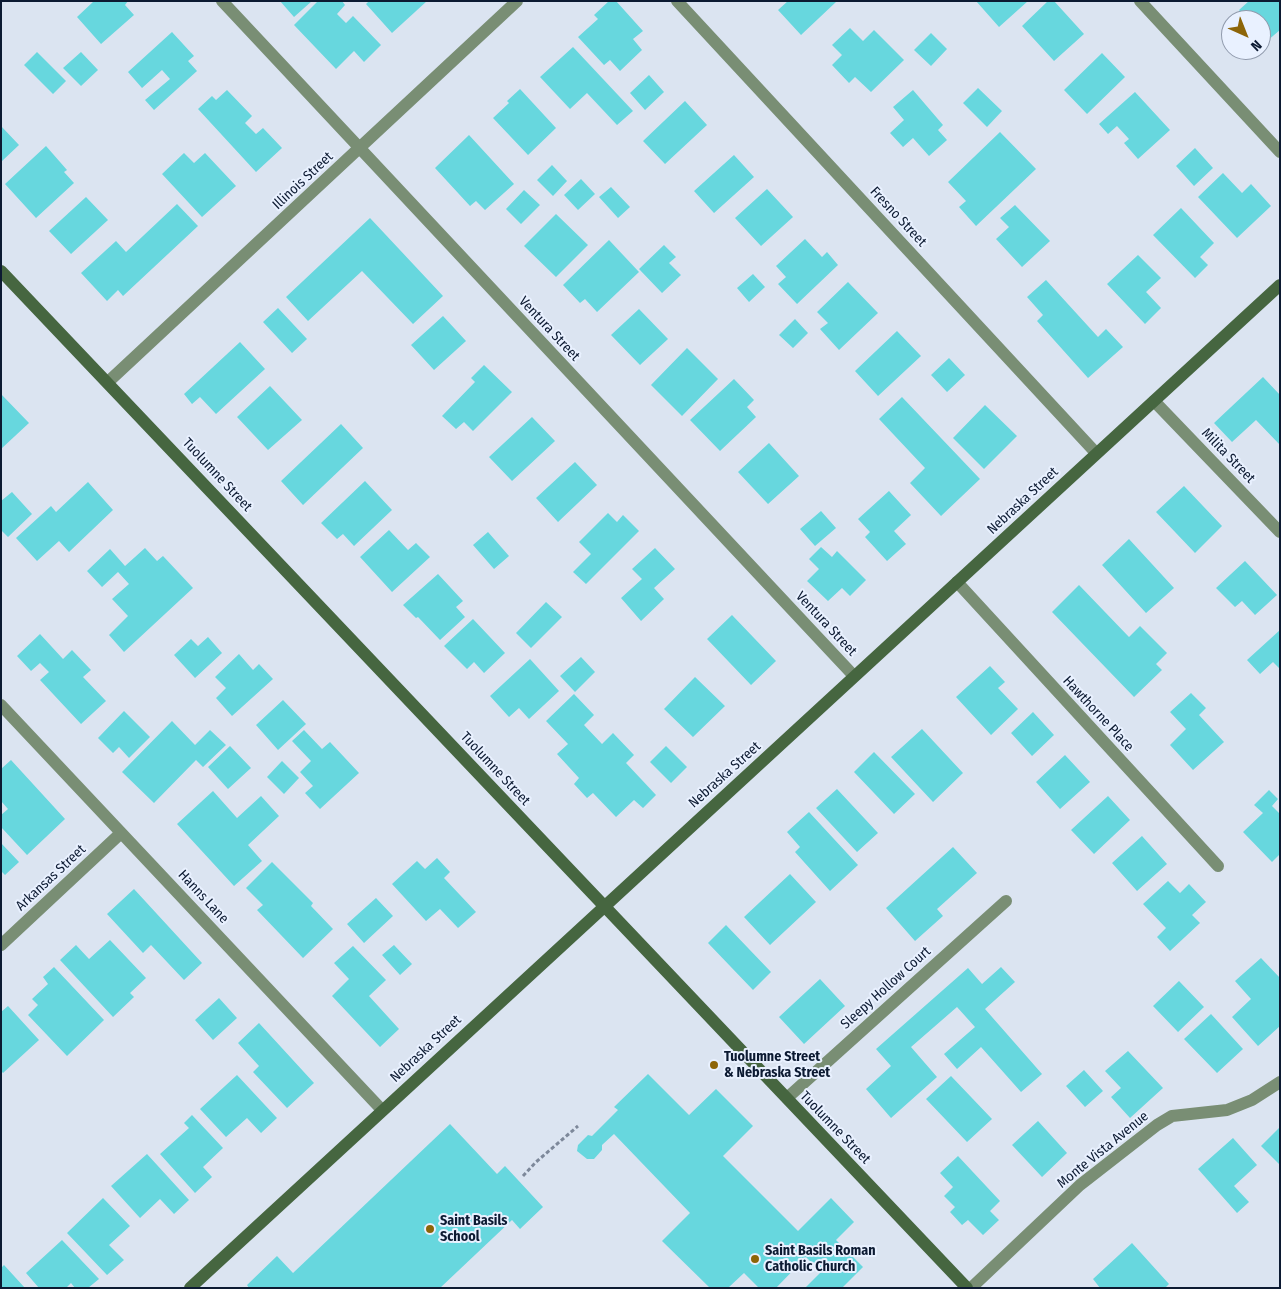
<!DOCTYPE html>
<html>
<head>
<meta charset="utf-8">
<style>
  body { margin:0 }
  #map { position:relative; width:1281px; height:1289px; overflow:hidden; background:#dbe4f1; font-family:"Fira Sans Condensed",sans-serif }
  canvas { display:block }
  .frame { position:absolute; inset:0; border:2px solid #0c1a32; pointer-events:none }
  .north { position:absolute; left:1221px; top:10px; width:50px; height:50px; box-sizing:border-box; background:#e9f1ff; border:1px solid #919bad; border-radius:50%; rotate:136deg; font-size:14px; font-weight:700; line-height:20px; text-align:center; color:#0c1a32 }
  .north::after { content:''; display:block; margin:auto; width:18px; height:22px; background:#8d6508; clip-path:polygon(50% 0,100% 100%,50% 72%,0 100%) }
</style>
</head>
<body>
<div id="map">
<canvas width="1281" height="1289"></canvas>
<div class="frame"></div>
<div class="north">N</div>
</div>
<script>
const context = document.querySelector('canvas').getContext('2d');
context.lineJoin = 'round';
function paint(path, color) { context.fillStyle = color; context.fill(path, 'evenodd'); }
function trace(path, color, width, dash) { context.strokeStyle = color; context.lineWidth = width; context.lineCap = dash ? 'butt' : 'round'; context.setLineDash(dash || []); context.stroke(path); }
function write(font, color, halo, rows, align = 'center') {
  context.font = font + ' "Fira Sans Condensed",sans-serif'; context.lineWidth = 4; context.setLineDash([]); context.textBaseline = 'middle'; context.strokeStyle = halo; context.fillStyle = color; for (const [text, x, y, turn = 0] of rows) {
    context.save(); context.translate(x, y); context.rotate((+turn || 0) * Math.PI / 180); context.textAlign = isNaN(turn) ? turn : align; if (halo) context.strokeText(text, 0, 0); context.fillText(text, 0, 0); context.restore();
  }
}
paint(new Path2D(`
  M94 1H128L125 5 134 15 101 44 77 17Z
  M280 1H312L294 17Z
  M318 1H342L345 5 337 14 346 23 353 16 381 45 364 62 354 51 336 69 294 25Z
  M369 1H427L392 33 366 4Z
  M609 1H616L643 31 633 39 642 50 620 71 610 60 604 65 578 37 598 19 594 15Z
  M788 1H835L836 2 801 35 778 10Z
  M976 1H1028L999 27Z
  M1048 1H1054L1084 34 1054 61 1022 26Z
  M1249 1H1280V30L1267 41 1261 34V20H1248L1239 10Z
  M850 28 863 41 874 30 904 60 871 92 855 77 849 83 832 65 842 55 832 45Z
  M172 32 194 56 188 61 197 71 154 110 145 100 170 79 162 70 142 88 128 72Z
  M931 33 947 49 931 66 914 50Z
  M573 47 633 111 617 125 587 93 570 109 540 77Z
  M37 52 66 81 53 94 24 65Z
  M81 52 98 70 81 86 63 68Z
  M1102 53 1125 77 1087 114 1064 90Z
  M649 75 664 92 645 110 630 93Z
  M978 88 1002 111 987 127 963 103Z
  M520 89 556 128 528 155 493 118 509 103 507 101Z
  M227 90 252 116 245 123 256 134 263 128 282 148 256 172 198 109 212 96 216 100Z
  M913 90 943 125 938 130 947 140 929 156 913 138 903 147 890 133 904 120 893 107Z
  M1135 92 1170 130 1138 159 1124 143 1129 139 1117 126 1108 134 1099 124Z
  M685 101 707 125 665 164 643 141Z
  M1 126 19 145 1 162Z
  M1000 132 1036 169 976 226 959 207 966 201 948 182Z
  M469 135 514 184 485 210 476 201 470 206 435 168Z
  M46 146 67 170 64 172 74 183 36 218 5 184Z
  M1195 148 1213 168 1194 186 1176 166Z
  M184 153 194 163 205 153 236 186 202 217 162 174Z
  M734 155 754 177 714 213 694 191Z
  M552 165 567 181 553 196 537 180Z
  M1223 173 1242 193 1251 184 1271 206 1237 238 1198 197Z
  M581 179 595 194 578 210 564 195Z
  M611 187 630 207 618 218 599 197Z
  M767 189 793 217 761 246 735 218Z
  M524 190 540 205 521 224 506 209Z
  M86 197 108 220 71 254 49 231Z
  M177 204 198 226 123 296 118 290 107 301 81 273 116 241 126 252Z
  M1015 205 1050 241 1022 267 996 239 1009 227 1000 218Z
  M1181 208 1214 243 1200 257 1208 265 1195 278 1153 235Z
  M556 214 588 245 556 277 524 246Z
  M370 218 443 296 413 324 362 271 308 321 286 297Z
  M805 239 822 257 827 252 838 265 797 304 778 284 786 277 776 266Z
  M609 240 639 272 597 312 585 299 580 303 563 285Z
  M664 245 676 257 669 263 681 275 662 293 639 269Z
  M1138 255 1161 278 1146 292 1161 308 1145 324 1107 284Z
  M753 274 765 287 749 302 737 288Z
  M1046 280 1098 337 1106 329 1123 347 1088 378 1037 321 1043 315 1027 297Z
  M848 282 878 313 839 350 820 329 828 323 817 312Z
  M278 308 307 339 292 353 263 322Z
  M639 309 668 339 640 365 611 335Z
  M443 316 466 341 434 370 411 345Z
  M795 319 808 333 793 348 779 335Z
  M897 331 921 356 878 396 855 371Z
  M240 342 265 369 216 414 200 397 192 404 184 394Z
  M687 348 718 379 682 416 651 385Z
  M949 358 965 375 947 392 931 375Z
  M484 365 512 392 473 431 464 422 456 429 442 416 475 382 471 378Z
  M1263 377 1280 395V445L1256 420 1232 442 1214 423Z
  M734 379 754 400 747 407 756 417 720 451 690 420Z
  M270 386 302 420 268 450 237 417Z
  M1 394 29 423 1 449Z
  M902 397 980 479 941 516 910 483 925 468 879 419Z
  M985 405 1017 436 984 469 953 438Z
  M532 417 555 441 512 481 489 457Z
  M341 424 363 448 303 505 281 481Z
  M769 443 799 476 768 504 738 472Z
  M575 462 597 485 558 522 536 498Z
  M365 481 392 510 354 546 343 534 337 539 321 523Z
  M88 482 113 510 69 552 59 541 37 561 16 538 51 506 56 512Z
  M1184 486 1222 526 1195 553 1156 512Z
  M889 491 911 515 894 531 906 544 887 561 865 537 870 532 858 519Z
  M12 492 32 514 8 537 1 530V501Z
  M821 511 836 528 815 546 800 529Z
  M608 513 617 522 623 515 639 531 586 584 573 572 591 554 579 542Z
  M389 530 408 550 416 543 430 557 392 592 360 557Z
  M488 532 509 556 494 569 473 545Z
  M1129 539 1174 588 1146 613 1102 565Z
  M821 547 832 557 837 551 866 580 850 596 842 588 828 601 807 581 819 569 809 559Z
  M145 548 157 561 163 556 193 588 124 652 109 635 128 616 112 599 129 584 118 572 102 587 87 571 110 549 125 566Z
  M655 548 675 569 654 588 664 599 641 621 621 598 642 579 632 569Z
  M1245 561 1277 595 1255 615 1242 601 1235 607 1216 588Z
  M438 574 463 601 456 607 465 617 440 640 418 617 416 618 403 605Z
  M1079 585 1129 637 1140 626 1167 653 1156 664 1162 670 1134 697 1052 612Z
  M546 602 562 617 531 648 516 633Z
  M732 615 776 661 751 685 707 639Z
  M473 619 505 653 484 673 474 662 467 669 444 646Z
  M1280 630V669L1273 662 1260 674 1247 660Z
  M40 634 63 659 72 650 91 670 83 677 106 701 81 724 40 680 49 672 40 663 31 671 17 656Z
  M208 637 222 653 195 678 174 655 191 639 198 646Z
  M239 654 253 670 259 664 273 679 232 716 216 698 226 688 215 677Z
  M581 657 595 672 575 692 560 676Z
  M530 659 559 691 529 719 519 708 509 717 490 696Z
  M990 666 1005 682 998 688 1018 709 991 735 956 697Z
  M695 677 725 706 693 737 664 709Z
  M1191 693 1206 708 1199 715 1224 742 1193 770 1170 745 1186 729 1170 712Z
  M574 694 594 715 584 725 602 744 613 733 634 755 626 763 656 795 643 808 634 800 616 817 593 793 587 798 574 784 579 778 557 754 568 744 546 721Z
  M283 700 306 724 278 750 256 725Z
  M124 711 150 737 129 758 119 747 113 753 98 738Z
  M1033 712 1054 735 1032 756 1011 733Z
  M172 721 195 745 210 730 226 745 203 767 196 760 154 803 122 772Z
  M922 729 963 773 933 802 891 757Z
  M304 730 322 749 330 742 359 773 320 809 305 793 313 786 300 772 311 761 292 741Z
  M230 746 251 768 228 789 208 767Z
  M666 746 687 767 671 783 650 762Z
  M874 752 915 794 894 814 854 772Z
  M1065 755 1090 782 1060 809 1036 782Z
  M11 760 65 819 27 855 1 827V815L8 809 1 801V769Z
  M282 761 299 778 284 794 267 777Z
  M837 789 878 833 857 852 816 808Z
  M1269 790 1278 799 1272 806 1280 814V854L1272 862 1243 832 1263 813 1254 805Z
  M213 791 237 818 261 796 279 816 248 845 262 861 234 886 177 824Z
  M1108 796 1130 820 1094 854 1071 830Z
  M809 812 858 865 830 891 795 852 800 847 787 832Z
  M1142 836 1167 864 1137 891 1112 863Z
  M1 843 19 862 5 875 1 871Z
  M953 847 977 873 937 909 943 916 915 941 886 908Z
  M437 858 450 872 444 878 476 912 458 928 440 909 426 921 392 884 417 861 425 869Z
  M272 862 313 903 311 906 333 929 303 958 257 910 263 905 246 888Z
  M790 874 816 902 770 945 744 917Z
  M1168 881 1180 893 1189 884 1206 902 1192 915 1200 923 1170 951 1157 937 1166 928 1143 904Z
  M134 889 202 963 184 980 151 945 143 953 107 914Z
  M376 898 393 916 364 943 347 924Z
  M726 925 771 972 753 990 708 943Z
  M110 940 146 978 130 993 134 997 113 1017 60 960 76 945 89 959Z
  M394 945 412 964 400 975 382 955Z
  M353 946 386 980 369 996 399 1029 380 1047 332 996 349 979 334 963Z
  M1261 958 1280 978V1026L1258 1046 1232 1017 1251 999 1235 981Z
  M54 967 104 1020 67 1056 28 1015 38 1005 32 999 48 984 43 977Z
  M1001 967 1015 982 985 1009 1042 1074 1021 1092 981 1047 957 1069 944 1054 975 1027 957 1007 911 1047 937 1077 891 1118 866 1089 891 1066 876 1049 968 968 982 984Z
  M820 979 845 1006 804 1044 779 1017Z
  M1179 981 1204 1007 1178 1032 1153 1006Z
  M219 998 237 1018 213 1040 195 1020Z
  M8 1006 39 1040 3 1073 1 1071V1012Z
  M1211 1014 1243 1049 1217 1073 1184 1039Z
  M259 1023 314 1083 287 1108 253 1072 259 1066 238 1043Z
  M1128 1051 1163 1088 1130 1118 1111 1097 1121 1088 1105 1071Z
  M1084 1070 1103 1091 1085 1107 1066 1086Z
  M648 1074 689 1115 716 1089 753 1126 723 1156 798 1231 831 1198 854 1222 836 1240 863 1267 842 1288H805L821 1272 806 1257 776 1288H759L744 1273 728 1288H710L662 1241 690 1213 614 1134 602 1145V1150L594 1159H587L577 1151 578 1145 588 1135 592 1136 618 1110 614 1107Z
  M237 1075 277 1118 261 1133 247 1118 226 1137 200 1109Z
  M951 1076 992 1119 967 1142 926 1099Z
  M192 1115 223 1148 203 1167 212 1177 195 1193 160 1154 189 1128 184 1123Z
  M1038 1121 1067 1153 1042 1177 1012 1145Z
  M450 1124 497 1174 505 1166 543 1207 520 1229 512 1220 440 1288H249L247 1285 277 1256 293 1273Z
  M1280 1127V1165L1261 1146Z
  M1233 1138 1257 1165 1234 1186 1249 1202 1237 1213 1198 1169Z
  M147 1154 189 1200 174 1214 160 1199 140 1218 111 1186Z
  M958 1156 1000 1201 990 1211 999 1220 983 1235 968 1220 962 1225 950 1212 955 1207 944 1196 953 1187 940 1173Z
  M103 1198 130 1226 109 1245 124 1260 107 1275 67 1233Z
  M62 1240 99 1279 88 1288H75L71 1283 66 1288H39L26 1273Z
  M1132 1243 1169 1284 1165 1288H1100L1093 1279Z
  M4 1265 25 1288H1V1268Z`), '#67d7de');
trace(new Path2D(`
  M523 1176 536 1162 578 1126`), '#7d889a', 3, [4, 2.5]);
trace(new Path2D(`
  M222 1 854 676
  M677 1 1096 453
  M1140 1 1280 152
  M108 382 517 1
  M1154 401 1280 532
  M957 582 1218 866
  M1 705 382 1110
  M1 945 121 833
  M787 1098 1006 901
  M971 1288 1080 1185 1157 1125 1172 1116 1227 1110 1252 1100 1280 1082`), '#798e74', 12);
trace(new Path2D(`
  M1 271 967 1288
  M190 1288 1280 285`), '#466640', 12);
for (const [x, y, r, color] of [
  [714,1065,5,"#8d6508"],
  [430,1229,5,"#8d6508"],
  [755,1259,5,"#8d6508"]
]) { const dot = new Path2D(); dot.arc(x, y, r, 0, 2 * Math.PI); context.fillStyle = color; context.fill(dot); trace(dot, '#e9f1ff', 2); }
write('14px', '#0c1a32', '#e9f1ff', [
  ["Illinois Street",303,181,-43],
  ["Fresno Street",898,217,47],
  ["Ventura Street",549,329,47],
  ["Milita Street",1228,456,46],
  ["Tuolumne Street",217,475,47],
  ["Nebraska Street",1023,501,-43],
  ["Ventura Street",826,624,47],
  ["Hawthorne Place",1098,714,47],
  ["Tuolumne Street",495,769,47],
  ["Nebraska Street",725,775,-42],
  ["Arkansas Street",51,878,-43],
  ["Hanns Lane",203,897,47],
  ["Sleepy Hollow Court",886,988,-42],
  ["Nebraska Street",426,1049,-43],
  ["Tuolumne Street",835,1128,46],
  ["Monte Vista Avenue",1103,1150,-39]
]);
write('bold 14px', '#0c1a32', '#e9f1ff', [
  ["Tuolumne Street",724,1057],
  ["& Nebraska Street",724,1073],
  ["Saint Basils",440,1221],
  ["School",440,1237],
  ["Saint Basils Roman",765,1251],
  ["Catholic Church",765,1267]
], 'left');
</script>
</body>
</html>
